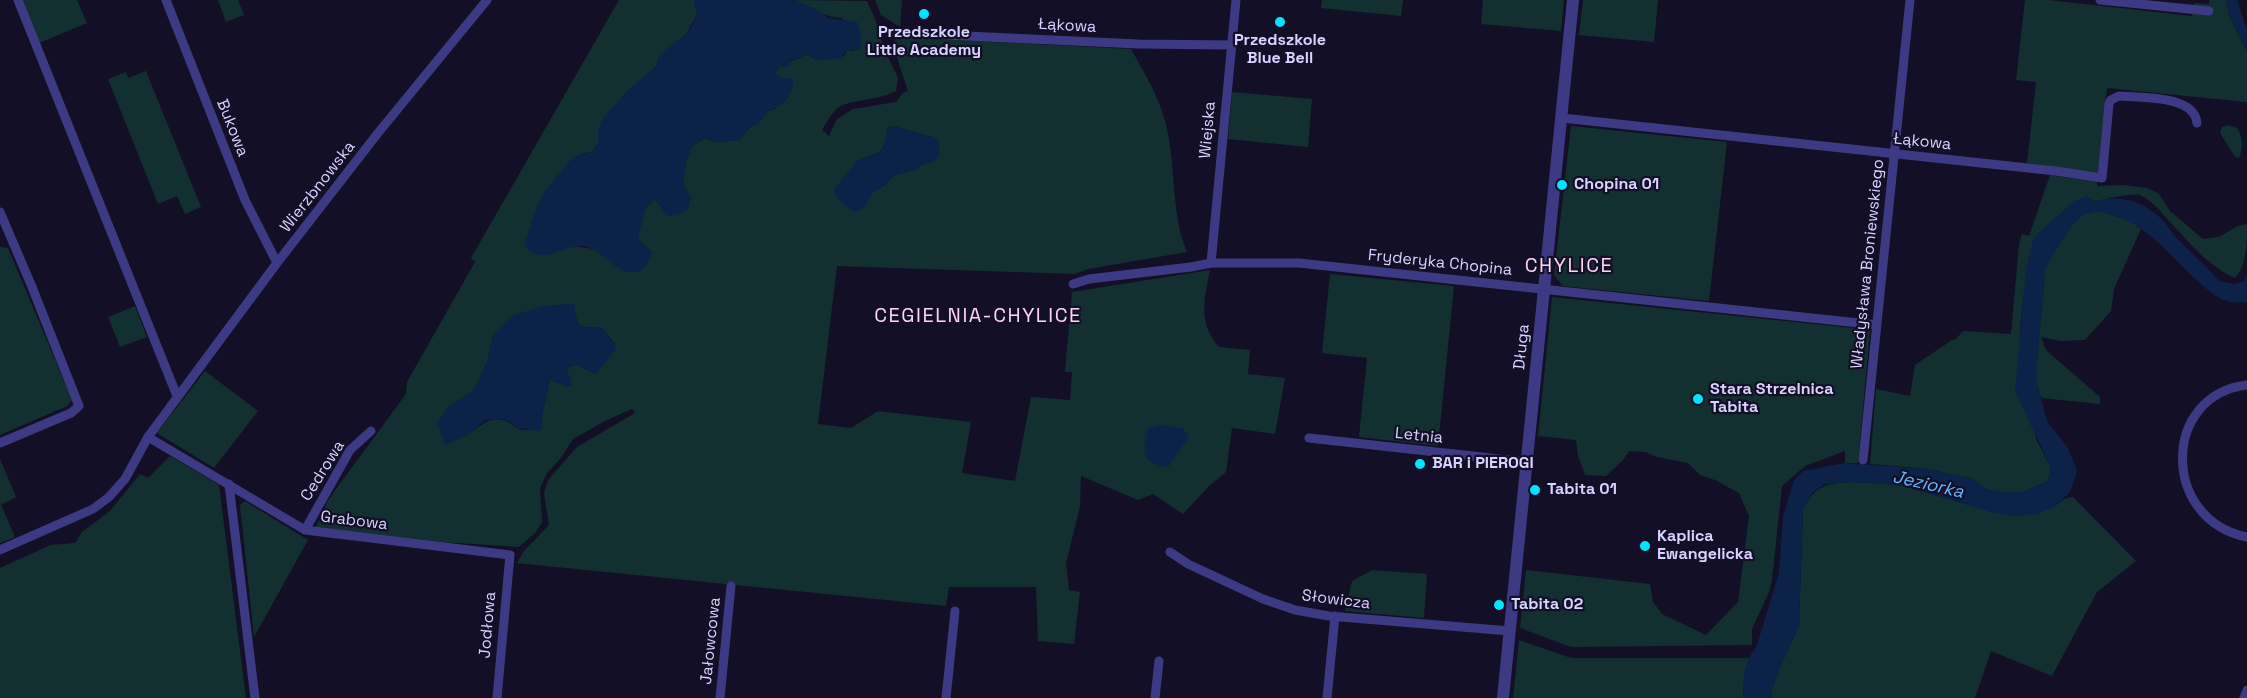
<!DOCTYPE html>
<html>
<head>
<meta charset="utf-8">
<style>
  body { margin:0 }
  canvas { display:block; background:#130f26 }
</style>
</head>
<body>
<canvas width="2247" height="698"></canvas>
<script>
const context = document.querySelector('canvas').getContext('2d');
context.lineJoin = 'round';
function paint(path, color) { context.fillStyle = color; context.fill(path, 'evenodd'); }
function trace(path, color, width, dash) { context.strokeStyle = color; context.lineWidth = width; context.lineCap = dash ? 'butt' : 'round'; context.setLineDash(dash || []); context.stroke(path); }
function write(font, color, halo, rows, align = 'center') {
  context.font = font + ' "Space Grotesk",sans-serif'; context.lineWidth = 4.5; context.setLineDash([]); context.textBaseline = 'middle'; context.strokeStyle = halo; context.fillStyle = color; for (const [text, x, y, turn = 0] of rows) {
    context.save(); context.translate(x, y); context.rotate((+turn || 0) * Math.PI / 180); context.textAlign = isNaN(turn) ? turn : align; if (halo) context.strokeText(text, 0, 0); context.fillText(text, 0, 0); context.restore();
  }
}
paint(new Path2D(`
  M21 0H77L87 23 39 43Z
  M218 0H238L244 15 226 22Z
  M619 0H694L697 15 686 34 660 55 656 66 598 130V144L592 152 581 154 573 246 594 249 627 272 646 207 655 199 659 204 691 198 683 185 686 162 691 147 705 138 716 142 740 140 751 126 758 124 768 111 775 109 781 78 775 73 779 67 807 54 816 60 844 56 847 50 854 51 842 18C824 18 810 6 793 0L867 1 875 19 885 51 898 78 896 91C880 100 849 100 839 107 832 112 827 122 822 130L829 136 837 119 853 109 896 102 903 93 908 91 895 52V37L1131 49C1145 74 1161 100 1167 129 1176 169 1171 214 1187 252L1088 269 1074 274 837 266 818 424 851 428 878 411 971 422 962 473 1015 481 1031 397 1070 400 1072 372H1065L1072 292 1210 270C1204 300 1198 323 1219 347L1250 350 1248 374 1285 378 1275 434 1232 428 1226 472 1209 486 1183 514 1153 494 1138 500 1081 476 1080 506 1066 563 1069 590 1080 592 1074 644 1038 641 1036 587H949L946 606 517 563 524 551 549 525 544 493 548 480 577 447 635 413 632 409 607 420 573 439 561 458 547 473 540 488 542 522 536 532 519 547 442 542 316 527 328 500 406 394 407 382 475 262 471 258ZM894 126 938 139 936 160 919 166 916 170 894 175 885 185 873 192 854 165C861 155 877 159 883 147 886 142 886 133 888 127ZM568 304H573L578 324 585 327 602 328 615 344 596 374 577 365 570 366 566 371 571 379V385L567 386 550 380 541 419 542 429 519 430C499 411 486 420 468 435L448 407 474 390 487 363 493 335 540 307Z
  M875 0H902L900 27 881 15Z
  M1322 0H1403L1401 16 1321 8Z
  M1483 0H1564L1561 31 1481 24Z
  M1583 0H1658L1654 42 1579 35Z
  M2025 0H2048L2192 16 2194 3 2209 4V0H2226L2229 15 2247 52V102L2107 88 2098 173 2027 163 2036 82 2016 80Z
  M146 71 201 207 185 214 177 196 158 204 108 79 126 72 128 78Z
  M1232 92 1312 99 1308 147 1228 139Z
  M2229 125 2237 128C2243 137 2243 149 2239 158L2235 157 2220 133 2222 127Z
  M1571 126 1727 142 1709 301 1563 286 1554 275Z
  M2050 175 2097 182V186L2123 185 2147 188 2159 194 2170 211 2203 239 2219 237 2238 226 2247 224C2247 241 2247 266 2235 278 2208 266 2188 241 2168 220 2160 211 2152 200 2140 195 2132 193 2103 199 2094 202L2087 196 2024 292 2020 328 2036 439 2051 468 2048 481 2023 492H2000L1986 489 1973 479 1927 469 1870 464 1876 389 1910 396 1915 365 1952 340H1955L1963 331 2011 334 2019 245 2022 234 2029 236Z
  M2099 211 2129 220 2141 229 2114 289 2111 311 2085 340 2060 341 2041 337 2046 350 2100 397V404L2041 398 2037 384V362L2045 270C2051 258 2066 228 2076 219 2082 214 2091 212 2099 211Z
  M0 247 8 248 72 400 67 406 0 435Z
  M1330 274 1454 286 1438 446 1359 437 1367 358 1322 353Z
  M1552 297 1853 328 1857 330 1858 337 1865 338 1868 331H1870L1858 463H1845V451L1805 466 1782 486 1772 579 1769 592 1752 629V645L1571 647 1520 628 1526 570 1650 584 1653 602 1662 614 1706 635 1738 602 1749 516 1739 493 1715 480 1700 475 1688 463 1657 457 1645 452 1629 451 1623 460 1606 476 1585 475 1578 456 1576 440 1538 436Z
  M135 306 147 337 120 347 108 317Z
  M205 371 258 411 214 468 157 433Z
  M170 456 219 485 246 698H0V568L51 545 75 543 82 532 110 511 140 474 148 478Z
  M0 459 16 497 1 505 15 537 0 543Z
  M1853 482 1900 485 1996 513 2054 507 2064 499 2073 497 2136 561 2097 592 2052 676 1991 651 1975 698H1772V689L1780 667 1799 626 1803 509C1817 484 1825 484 1853 482Z
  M245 501 308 540 254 637 240 505Z
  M1372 570 1427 574 1424 618 1345 611 1352 581Z
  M1519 640 1571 658H1749L1744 676 1743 698H1513Z`), '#12302f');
paint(new Path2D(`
  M694 0H793L815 8 828 18 857 22C861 32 863 40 859 50H847L840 59 816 60 807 54 790 61 789 67H779L775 73 781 78H790L794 83 790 95 784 103 768 111 758 124 751 126 740 140 716 142 705 138 691 147 686 162 683 185 691 198 688 209 678 215 667 216C661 210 661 204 655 200L646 207 638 238 652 252 647 264 640 272C636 272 630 273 626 272 612 267 600 248 583 246 562 244 538 269 525 244L534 214 544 192 573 157 592 152 598 144V130L603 118 627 91 656 66 660 55 667 48 686 34 692 26 697 15Z
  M2226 0H2237L2247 30V52L2229 14Z
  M894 126 938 139 940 152 936 160 919 166 916 170 894 175 885 185 873 192 864 208 855 212C846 206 836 201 834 189L858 160 876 155 884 147 888 127Z
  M2087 196 2094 202C2121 193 2147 202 2165 223 2170 229 2174 236 2180 241 2193 255 2207 266 2219 281L2234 284 2244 281 2247 275V302C2237 304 2225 302 2216 296 2180 271 2155 227 2111 214 2085 207 2077 218 2064 238 2057 249 2050 259 2045 270L2037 362V384L2047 421 2068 448 2077 471 2070 492 2054 507 2037 514 2022 516H2011L1996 513 1900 485 1853 482 1825 484 1812 493 1803 509 1799 626 1780 667 1772 689V698H1743L1744 676 1749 658 1757 645 1779 573 1783 517 1794 480 1803 471 1845 463 1927 469 1973 479 1986 489 2000 492H2023L2048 481 2051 468 2015 391 2026 269 2034 237 2074 201Z
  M568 304H574L578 324 585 327 602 328 617 348 596 374 577 365 570 366 566 371 571 379V384L568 387 550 380 541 419 542 429 539 431 524 428 519 430 512 423 502 419 485 420 468 435 445 445 437 423 448 407 474 390 487 363 493 335 511 316 540 307Z
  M1160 425 1183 428 1189 437 1168 467C1141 464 1142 451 1148 428Z`), '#0c2248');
trace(new Path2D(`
  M18 0 177 396
  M166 0 245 200 277 263
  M2100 0 2209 11
  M902 33 1138 44 1231 45
  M1562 118 2056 171 2102 178 2109 104 2111 100 2119 96C2142 98 2194 95 2197 123
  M0 212 32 287 79 406 71 413 0 443
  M1211 263 1236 0
  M1073 284 1089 279 1191 267 1211 263H1299L1877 325
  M2247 385C2161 395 2161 520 2247 537
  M148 437 305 530 510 555 497 698
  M1309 438 1527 462
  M1863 460 1910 0
  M229 484 255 698
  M305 530 350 450 371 431
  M0 550 93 509 109 497 125 479 148 437 277 263 378 133 487 0
  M1170 552 1188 564 1263 599 1295 610 1329 616 1510 631
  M720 698 731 586
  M946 698 955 611
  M1155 698 1159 661
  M1327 698 1335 616
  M2244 698 2247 690`), '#3d3a85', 9);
trace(new Path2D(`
  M1503 698 1573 0`), '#3d3a85', 12);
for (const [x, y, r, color] of [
  [924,14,6,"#00e5ff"],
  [1280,22,6,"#00e5ff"],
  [1562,185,6,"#00e5ff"],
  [1698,399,6,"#00e5ff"],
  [1420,464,6,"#00e5ff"],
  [1535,490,6,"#00e5ff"],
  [1645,546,6,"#00e5ff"],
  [1499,605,6,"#00e5ff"]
]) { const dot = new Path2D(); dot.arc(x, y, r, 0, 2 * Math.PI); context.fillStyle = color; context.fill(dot); trace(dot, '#130f26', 2); }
write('16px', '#d9d4ff', '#130f26', [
  ["Łąkowa",1067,26,3],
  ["Bukowa",232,128,68],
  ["Wiejska",1208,130,-85],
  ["Łąkowa",1922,142,6],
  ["Wierzbnowska",318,187,-52],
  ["Fryderyka Chopina",1440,263,6],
  ["Władysława Broniewskiego",1868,264,-84],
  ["Długa",1522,347,-84],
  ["Letnia",1419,436,6],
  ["Cedrowa",323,471,-58],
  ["Grabowa",354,521,7],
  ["Słowicza",1336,600,7],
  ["Jodłowa",488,625,-85],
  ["Jałowcowa",711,641,-84]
]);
write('bold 16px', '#d9d4ff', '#130f26', [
  ["Przedszkole",924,33,"center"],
  ["Little Academy",924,51,"center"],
  ["Przedszkole",1280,41,"center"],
  ["Blue Bell",1280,59,"center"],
  ["Chopina 01",1574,185],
  ["Stara Strzelnica",1710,390],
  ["Tabita",1710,408],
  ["BAR i PIEROGI",1432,464],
  ["Tabita 01",1547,490],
  ["Kaplica",1657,537],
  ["Ewangelicka",1657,555],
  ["Tabita 02",1511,605]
], 'left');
write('italic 18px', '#62b6ff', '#130f26', [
  ["Jeziorka",1928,485,13]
]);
context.letterSpacing = '1.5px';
write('20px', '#ffd6f0', '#130f26', [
  ["CHYLICE",1569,267],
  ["CEGIELNIA-CHYLICE",978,317]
]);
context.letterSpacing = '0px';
</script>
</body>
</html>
